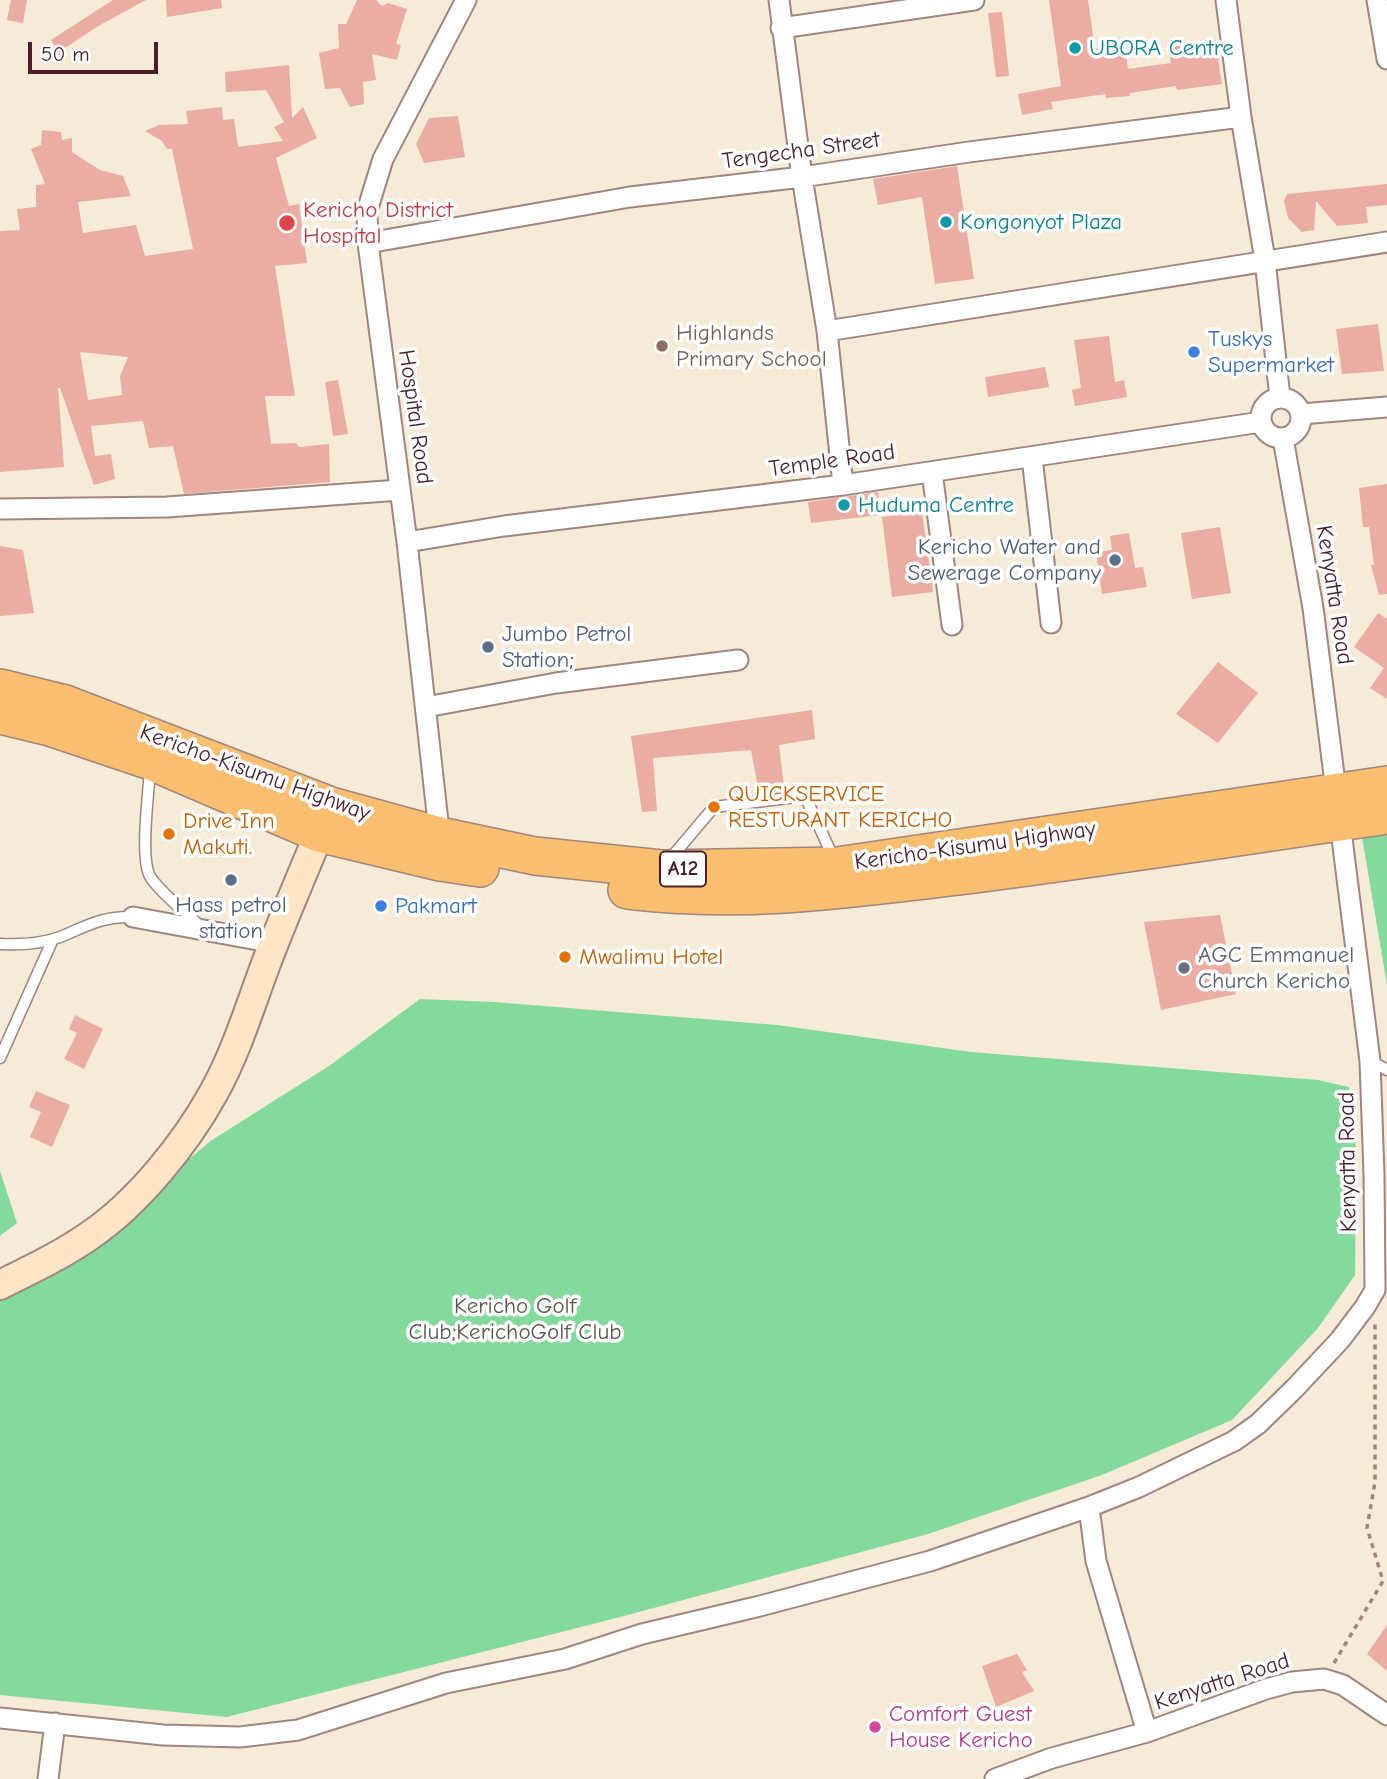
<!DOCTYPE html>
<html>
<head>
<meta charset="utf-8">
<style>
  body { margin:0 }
  #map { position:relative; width:1387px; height:1779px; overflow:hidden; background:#f5ebd7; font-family:"Comic Neue",sans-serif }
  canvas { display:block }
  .scale { position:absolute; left:28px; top:42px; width:130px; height:32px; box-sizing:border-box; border:4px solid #4a1f2b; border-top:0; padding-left:9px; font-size:21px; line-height:24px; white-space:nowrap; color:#4a1f2b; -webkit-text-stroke:5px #fff; paint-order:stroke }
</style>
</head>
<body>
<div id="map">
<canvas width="1387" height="1779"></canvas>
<div class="scale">50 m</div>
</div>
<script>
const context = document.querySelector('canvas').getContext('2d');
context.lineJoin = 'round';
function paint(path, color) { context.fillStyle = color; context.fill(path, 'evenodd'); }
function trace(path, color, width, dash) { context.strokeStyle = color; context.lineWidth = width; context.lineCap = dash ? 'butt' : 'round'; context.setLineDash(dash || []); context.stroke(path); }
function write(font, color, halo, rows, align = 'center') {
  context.font = font + ' "Comic Neue",sans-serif'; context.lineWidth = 7; context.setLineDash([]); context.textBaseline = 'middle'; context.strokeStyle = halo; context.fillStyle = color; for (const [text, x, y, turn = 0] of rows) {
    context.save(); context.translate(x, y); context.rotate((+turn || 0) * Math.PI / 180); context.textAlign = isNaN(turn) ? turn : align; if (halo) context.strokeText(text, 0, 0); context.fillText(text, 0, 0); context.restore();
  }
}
paint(new Path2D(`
  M1387 828V985L1361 831Z
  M420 999 495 1002 777 1025 971 1052 1318 1080 1349 1087 1356 1148 1355 1275 1318 1328 1232 1420 1102 1475 928 1534 624 1616 227 1717 0 1695V1289L120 1216 212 1140 329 1066Z
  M0 1171 17 1223 0 1236Z`), '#84d99c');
paint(new Path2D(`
  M11 0H27L23 23 7 20Z
  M113 0H146L100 25 59 52 51 40Z
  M166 0H221L222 8 167 17Z
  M357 0H376L382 6 388 3 407 9 396 44 401 45 397 60 372 54 376 80 363 82 364 104 350 107 340 88 325 89 319 53 339 48 338 24H346Z
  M1049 0H1088L1095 49 1125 46 1128 69 1171 63 1169 47 1215 40 1222 84 1177 90 1176 86 1130 93V96L1106 98 1105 94 1051 102 1053 109 1022 115 1018 94 1061 86Z
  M1002 12 1009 76 996 77 988 13Z
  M289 65 292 118 303 107 317 138 276 158 289 206 299 204 307 263 275 266 295 396H265L271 444 296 443 299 447 329 444 330 482 184 494 173 446 149 448 143 421 91 426 95 456 111 454 115 479 94 485 60 388H58L64 467 0 472V231L20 230 17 209 36 207V185L45 184 31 149 41 145 42 130 61 132 62 140 72 138V152L100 170 123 176 131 196 78 202 83 233 136 225 145 256 193 249 172 149H167L162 141 145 131 159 125 188 124 186 111 222 107 223 120 234 119 238 147 283 141 274 127 284 122 266 90 226 92 225 72ZM80 352 128 357 120 376 122 395 88 400Z
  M458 116 465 157 424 163 416 144 429 118Z
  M957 166 974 279 935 284 922 197 878 205 873 179Z
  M1387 184V205L1366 207 1368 223 1337 226 1316 201 1314 230 1302 232 1288 218 1284 201 1287 194Z
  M1378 324 1384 371 1342 374 1336 329Z
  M1109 336 1115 382 1124 380 1127 397 1075 406 1072 390 1081 388 1074 340Z
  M1045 367 1049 387 988 397 985 377Z
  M338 380 348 434 333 436 325 382Z
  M1387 484V594L1379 595 1371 565H1374L1369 527H1363L1359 488Z
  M878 492 880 515 811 523 808 502Z
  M922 512 933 592 892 597 882 517Z
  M1220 527 1231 593 1192 599 1181 533Z
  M1129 533 1135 568 1143 567 1147 587 1102 594 1096 552 1112 550 1110 536Z
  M0 546 23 550 34 613 0 616Z
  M1378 613 1387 619V699L1370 688 1384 668 1354 647Z
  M1218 662 1258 693 1218 743 1176 714Z
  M812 710 815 739 779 745 784 787 759 793 751 750 653 758 657 811 642 812 631 736Z
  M1220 915 1236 994 1161 1010 1144 922Z
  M75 1015 103 1029 84 1069 64 1059 77 1033 69 1029Z
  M36 1091 70 1105 52 1147 30 1137 41 1112 29 1107Z
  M1387 1625V1671L1367 1654Z
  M1017 1654 1027 1670 1022 1672 1034 1691 996 1707 982 1666Z`), '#eaaca3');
const lane = new Path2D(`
  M150 768C149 792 139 861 151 878 164 896 183 910 199 925
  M670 859 714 807 805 796 834 859
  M0 944C20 945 41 944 60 937 87 926 102 916 133 917
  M0 1058 53 939
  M1371 1061 1387 1070`);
const street = new Path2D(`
  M779 0 802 177 827 331 843 485
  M1226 0 1241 117 1265 260 1280 398
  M1377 0 1387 59
  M781 28 974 0
  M368 243 630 197 802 177 969 152 1241 117
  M827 331 1387 242
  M1261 418a20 20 0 1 1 40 0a20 20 0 1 1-40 0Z
  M1301 414 1387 407
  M1032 457 1051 623
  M932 472 952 625
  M0 509 167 507 400 490
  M407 542 504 526 843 485 1261 422
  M426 707 556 683 738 660
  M440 840 407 542 368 243 367 211 383 159 466 0
  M133 917 274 943
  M0 1718 163 1735 240 1737 298 1730 446 1683 565 1659 642 1634 760 1606 930 1561 1089 1507
  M1147 1732 1096 1561 1089 1507 1139 1487 1234 1441 1258 1424 1294 1389 1340 1340 1365 1307 1375 1290 1374 1175 1370 1061 1313 608 1283 438
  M48 1779 55 1723
  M995 1779 1052 1758 1147 1732 1266 1689 1292 1682 1324 1679 1343 1685 1387 1715`);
const secondary = new Path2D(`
  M0 1285C30 1270 62 1255 89 1236 138 1203 186 1143 214 1092 240 1045 254 992 274 943 291 900 309 858 327 815`);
const highway = new Path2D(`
  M0 688 65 704 331 806 440 836 535 856 661 869 837 866 1387 785
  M0 715 50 727 151 761 319 833 440 862 480 868
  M627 890C735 904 843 890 950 877 1096 859 1241 836 1387 815`);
trace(lane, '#a08581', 13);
trace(street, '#a08581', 23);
trace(secondary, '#a08581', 32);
trace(highway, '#a08581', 40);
trace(new Path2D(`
  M1334 1663 1383 1581 1367 1528 1375 1482V1324`), '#a08581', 3.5, [5, 5]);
trace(lane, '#fff', 10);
trace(street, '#fff', 19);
trace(secondary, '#fde5c5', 28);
trace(highway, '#fbbd6e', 37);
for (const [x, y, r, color] of [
  [1075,48,7,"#0f9aa8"],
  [946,222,7,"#0f9aa8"],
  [287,223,9,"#e0444e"],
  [662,346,7,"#8d6e63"],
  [1194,352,7,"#3f7fe0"],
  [844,505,7,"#0f9aa8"],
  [1115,560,7,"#5c6f8a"],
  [488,647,7,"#5c6f8a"],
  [714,807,7,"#e8710a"],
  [169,834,7,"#e8710a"],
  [231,880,7,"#5c6f8a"],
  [381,906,7,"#3f7fe0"],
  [565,957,7,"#e8710a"],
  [1184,968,7,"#6b7280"],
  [875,1727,7,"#d1479c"]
]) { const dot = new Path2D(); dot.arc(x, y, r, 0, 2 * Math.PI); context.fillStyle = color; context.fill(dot); trace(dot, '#fff', 2.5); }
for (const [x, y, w] of [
  [683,869,46]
]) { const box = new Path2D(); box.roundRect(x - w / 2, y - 17.5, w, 35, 5); context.fillStyle = '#fff'; context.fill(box); trace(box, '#4a1f2b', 2); }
write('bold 21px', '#4a1f2b', null, [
  ["A12",683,869]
]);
write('23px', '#0d838f', '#fff', [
  ["UBORA Centre",1089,48],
  ["Kongonyot Plaza",960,222],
  ["Huduma Centre",858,505]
], 'left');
write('23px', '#4a1f2b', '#fff', [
  ["Tengecha Street",801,151,-8],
  ["Hospital Road",415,417,82],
  ["Temple Road",832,461,-8],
  ["Kenyatta Road",1334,595,81],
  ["Kericho-Kisumu Highway",255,773,20],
  ["Kericho-Kisumu Highway",975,846,-8],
  ["Kenyatta Road",1348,1162,-91],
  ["Kenyatta Road",1222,1682,-18]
]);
write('23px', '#be3a42', '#fff', [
  ["Kericho District",303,210],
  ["Hospital",303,236]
], 'left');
write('23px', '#785e54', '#fff', [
  ["Highlands",676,333],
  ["Primary School",676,359]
], 'left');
write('23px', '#366cbe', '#fff', [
  ["Tuskys",1208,339],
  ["Supermarket",1208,365],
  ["Pakmart",395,906]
], 'left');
write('23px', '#4e5e75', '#fff', [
  ["Kericho Water and",1101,547],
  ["Sewerage Company",1101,573],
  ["Jumbo Petrol",502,634,"left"],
  ["Station;",502,660,"left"],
  ["Hass petrol",231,905,"center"],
  ["station",231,931,"center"]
], 'right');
write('23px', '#c56008', '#fff', [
  ["QUICKSERVICE",728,794],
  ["RESTURANT KERICHO",728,820],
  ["Drive Inn",183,821],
  ["Makuti.",183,847],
  ["Mwalimu Hotel",579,957]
], 'left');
write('23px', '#5b616d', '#fff', [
  ["AGC Emmanuel",1198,955],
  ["Church Kericho",1198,981]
], 'left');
write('23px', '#5b574d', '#fff', [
  ["Kericho Golf",515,1306],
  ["Club;KerichoGolf Club",515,1332]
]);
write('23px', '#b23c85', '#fff', [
  ["Comfort Guest",889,1714],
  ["House Kericho",889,1740]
], 'left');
</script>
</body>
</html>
